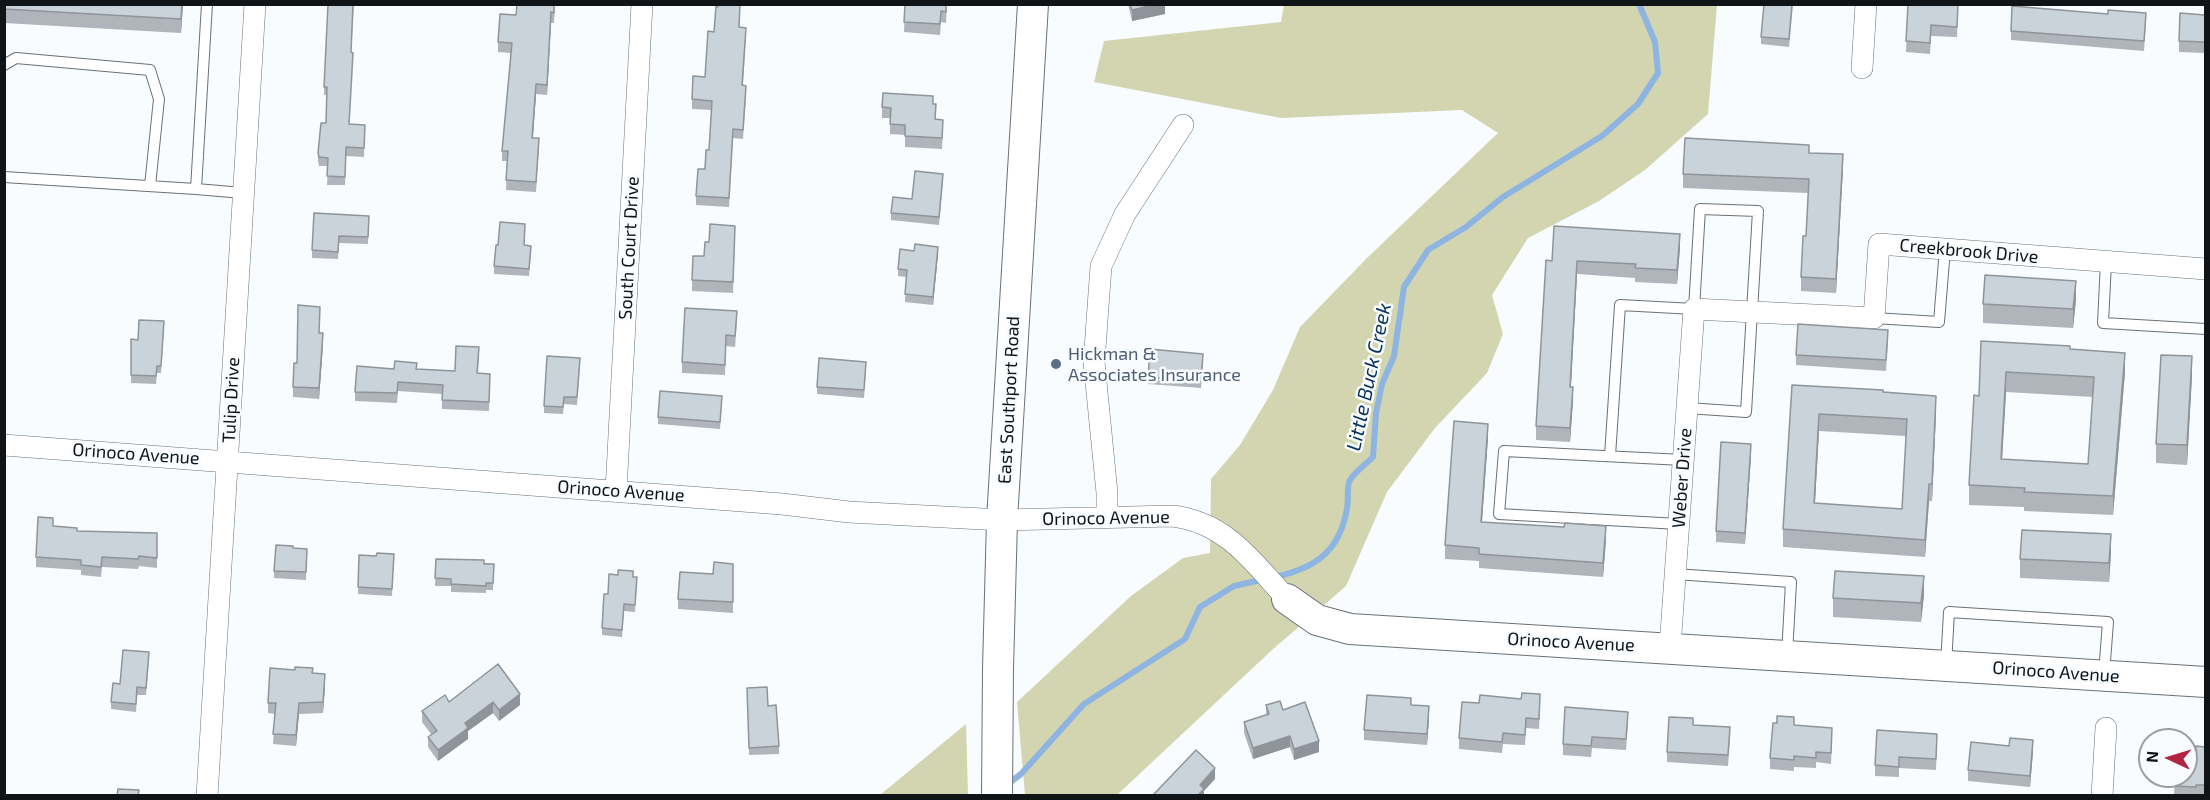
<!DOCTYPE html>
<html>
<head>
<meta charset="utf-8">
<style>
  body { margin:0 }
  #map { position:relative; width:2210px; height:800px; overflow:hidden; background:#f8fcfe; font-family:"Exo 2",sans-serif }
  canvas { display:block }
  .frame { position:absolute; inset:0; border:6px solid #111416; pointer-events:none }
  .north { position:absolute; left:2138px; top:728px; width:60px; height:60px; box-sizing:border-box; background:#f8fcfe; border:2px solid #9c9fa1; border-radius:50%; rotate:274deg; font-size:16px; font-weight:700; line-height:24px; text-align:center; color:#111416 }
  .north::after { content:''; display:block; margin:auto; width:21px; height:27px; background:#b52343; clip-path:polygon(50% 0,100% 100%,50% 72%,0 100%) }
</style>
</head>
<body>
<div id="map">
<canvas width="2210" height="800"></canvas>
<div class="frame"></div>
<div class="north">N</div>
</div>
<script>
const context = document.querySelector('canvas').getContext('2d');
context.lineJoin = 'round';
function paint(path, color) { context.fillStyle = color; context.fill(path, 'evenodd'); }
function trace(path, color, width, dash) { context.strokeStyle = color; context.lineWidth = width; context.lineCap = dash ? 'butt' : 'round'; context.setLineDash(dash || []); context.stroke(path); }
function write(font, color, halo, rows, align = 'center') {
  context.font = font + ' "Exo 2",sans-serif'; context.lineWidth = 5; context.setLineDash([]); context.textBaseline = 'middle'; context.strokeStyle = halo; context.fillStyle = color; for (const [text, x, y, turn = 0] of rows) {
    context.save(); context.translate(x, y); context.rotate((+turn || 0) * Math.PI / 180); context.textAlign = isNaN(turn) ? turn : align; if (halo) context.strokeText(text, 0, 0); context.fillText(text, 0, 0); context.restore();
  }
}
paint(new Path2D(`
  M1284 5H1717L1708 114 1645 170 1599 201 1528 238 1492 295 1503 334 1487 373 1435 428 1387 492 1346 586 1272 650 1117 795H1025L1017 702 1131 596 1183 558 1210 553 1211 479 1240 445 1273 390 1300 327 1367 258 1498 133 1462 110 1281 118 1094 82 1104 41 1281 22Z
  M966 724 968 795H880Z`), '#d2d5af');
trace(new Path2D(`
  M1275 577C1316 568 1340 551 1347 508 1349 500 1346 487 1350 480 1355 472 1366 464 1373 457L1376 413 1382 384 1394 356 1404 287 1428 250 1466 227 1503 197 1602 136 1638 104 1658 73 1655 42 1639 4
  M1008 784 1021 774 1084 704 1185 639 1200 607 1234 586 1265 579`), '#8eb4e2', 6);
const lane = new Path2D(`
  M4 65 16 58 150 70 159 99 150 186
  M4 177 196 189 207 4
  M196 189 243 193
  M2106 262 2103 323 2206 329
  M1874 318 1939 322 1945 249
  M1610 456 1620 305 1694 309 1700 209 1758 211 1746 412 1687 408
  M1679 524 1499 514 1504 451 1683 460
  M1675 574 1791 582 1787 655
  M1946 665 1949 612 2108 622 2104 674`);
const street = new Path2D(`
  M1862 68 1866 4
  M4 445 782 504 849 512 1002 520 1173 516C1227 523 1253 562 1287 599
  M616 491 642 4
  M1107 518V493L1094 362 1101 266 1125 214 1183 125
  M1670 647 1694 309 1874 318 1879 244 2206 269
  M207 796 255 4
  M2102 796 2106 728`);
const secondary = new Path2D(`
  M1287 599 1317 620 1350 629 2206 682
  M997 796 998 669 1002 520 1033 4`);
trace(lane, '#697177', 12);
trace(street, '#697177', 22);
trace(secondary, '#697177', 32);
trace(lane, '#fff', 10);
trace(street, '#fff', 21);
trace(secondary, '#fff', 30);
paint(new Path2D(`
  M4 4H183L181 33 4 23Z
  M328 4H354L351 52 349 124 365 125 364 157 346 156 345 185H327L328 166H319L318 161V153L326 123 327 95H324V87Z
  M555 4 554 23H551L547 95 536 94 533 138 539 148 536 192 506 190 507 161H502V151L511 53 498 52V42L516 15Z
  M905 4H947L946 23 941 22 940 35 904 32Z
  M1128 4H1165V14L1132 21Z
  M1793 4 1789 47 1761 44V37Z
  M1908 4 1958 12 1957 37 1931 36 1930 54 1906 52Z
  M2205 15V53L2179 52V41Z
  M2146 22 2144 51 2011 40V31Z
  M740 27 746 37 743 85 746 95 743 139 733 138 729 207 696 205V196L705 169 709 150 712 110 692 109V99L705 77 714 32Z
  M933 104 936 119 943 130 942 149 905 147V135L890 134V118H882V107Z
  M1809 153 1843 168 1836 293 1801 291V277L1806 236 1808 193 1683 188V174Z
  M943 181 939 225 891 220V213L912 199Z
  M369 216 368 244 339 243 338 259 312 258V250Z
  M525 231 524 245 531 253 529 276 494 274V266L498 245Z
  M735 236 733 293 692 291V280L704 256 709 242Z
  M1680 248 1677 284 1635 282V278L1577 274 1571 387 1573 401 1570 442 1536 440V426L1552 261Z
  M938 254 933 305 905 302 906 277 898 276V269Z
  M2076 300 2073 328 1983 323V304Z
  M737 322 735 347 726 346 725 375 682 373V362Z
  M164 328 161 373H157L156 384 131 383V339L138 340Z
  M320 333 323 344 319 399 293 397V387L297 363Z
  M1888 341 1886 371 1796 365V355Z
  M1981 341 2070 349 2125 372 2113 515 2024 511V507L1969 505V485L1979 396ZM2006 392 2093 397 2088 464 2002 459Z
  M479 356 478 373 490 383 489 411 442 409V394L398 391 397 403 355 401V392L394 369H417L455 371Z
  M1203 362 1201 388 1148 384V377Z
  M580 365 577 405 564 404 563 414 544 413V406Z
  M866 369 864 398 817 394V387Z
  M2192 376 2187 465 2156 463V444Z
  M1792 385 1883 392 1936 413 1932 501H1929L1925 557 1783 547V529ZM1819 431 1906 436 1902 509 1815 503Z
  M722 403 720 429 658 424V417Z
  M1488 438 1482 522 1606 540 1603 577 1479 568V561L1445 559V545Z
  M1751 455 1745 544 1716 542V531Z
  M53 526 77 531 157 533V568L139 566 138 569 102 567 101 577 81 575V570L36 567V557Z
  M293 548 307 549 306 580 274 578V571Z
  M2111 553 2109 582 2020 578V559Z
  M394 554 392 596 358 594 359 555 376 556Z
  M436 559 494 564 493 590H486V593L451 592V586H435Z
  M733 564V613L678 609V599L713 574Z
  M633 577H637L635 612 624 611 622 637 602 635V628L608 594Z
  M1924 595 1921 622 1833 617V598Z
  M149 660 146 695H137L136 712 111 709V702L120 684Z
  M498 664 520 705 499 721 493 713 468 731V739L438 761 428 747V737L431 734 422 722V711L449 702Z
  M313 673 325 685 323 713 299 714 296 746 273 744 275 714 268 713V703Z
  M747 688 768 706 779 746V754L749 755Z
  M1266 705 1283 710 1319 752 1294 760 1290 747 1253 759 1244 733V722L1266 715Z
  M1411 705 1429 717 1427 745 1364 740V730Z
  M1540 705 1539 729 1526 728 1525 745 1503 744 1502 753 1459 749V738Z
  M1628 722 1626 750 1592 748 1591 757 1563 755V744Z
  M1693 725 1730 738 1728 766 1667 762V752Z
  M1794 725 1832 738 1831 764 1816 762V768L1794 767V771L1770 769V758Z
  M1937 744 1936 770 1899 768V777L1875 776V765Z
  M2205 747V795H2174L2175 776H2186L2196 755Z
  M2033 751 2030 787 1968 781V770Z`), '#afb5bb');
paint(new Path2D(`
  M182 4H183L181 33V19Z
  M1157 4H1165V14L1132 21V10Z
  M551 12V23L547 95V85Z
  M536 84V94L532 148V138Z
  M1843 154V168L1836 293V279Z
  M1680 234V248L1677 284V270Z
  M938 247V254L933 305V297Z
  M1577 261V274L1570 401V387Z
  M2076 281V300L2073 328V309Z
  M323 333V344L319 399V388Z
  M2125 353V372L2113 515V496Z
  M2192 356V376L2187 465V445Z
  M2006 372V392L2001 478V459Z
  M1573 387V401L1570 442V428Z
  M1936 396V413L1932 501V484Z
  M1819 414V431L1814 520V503Z
  M1488 424V438L1481 535V522Z
  M1751 444V455L1745 544V533Z
  M1929 484V501L1925 557V540Z
  M1606 526V540L1603 577V563Z
  M2111 534V553L2109 582V563Z
  M1924 576V595L1921 622V603Z
  M325 674V685L323 713V702Z
  M520 694V705L499 721V710Z
  M493 702V713L468 731V739L438 761V750L465 723Z
  M299 703V714L296 746V735Z
  M1429 706V717L1427 745V734Z
  M1290 736V747L1253 759V748Z
  M2033 740V751L2030 787V776Z
  M1319 741V752L1294 760V749Z
  M1215 768V779L1204 791V795H1198L1200 785Z`), '#8e9499');
const building = new Path2D(`
  M4 4H182L181 19 4 9Z
  M328 4H353L351 52 353 53 349 124 365 125 364 148 346 147 345 177 327 176 328 158 319 157 318 153 321 123H326L327 87H324Z
  M517 4H554V13L551 12 547 85 536 84 532 138H539L536 182 506 180 508 151H502L512 43 498 42 500 14 516 15Z
  M718 4H740L739 27 746 28 742 85 746 86 743 130 733 129 729 198 696 196 698 169H705L706 150H709L712 101 692 99 693 76 705 77 708 31 714 32 716 6 718 7Z
  M905 4H946V12L941 11 940 24 904 22Z
  M1130 4H1157L1132 10Z
  M1764 4H1792L1789 39 1761 37Z
  M1908 4H1958L1957 27 1931 25 1930 43 1906 41Z
  M2012 6 2108 14V10L2146 13 2144 41 2011 31Z
  M2180 13 2205 15V42L2179 41Z
  M883 93 933 96V104H936L935 119 943 120 942 138 905 136V125L890 124 891 108 882 107Z
  M1685 138 1809 145V153L1843 154 1836 279 1801 277 1803 236H1806L1809 179 1683 174Z
  M915 171 943 174 939 217 891 213 893 197 912 199Z
  M314 213 369 216 368 237 339 236 338 252 312 250Z
  M500 222 525 224 524 245 531 246 529 269 494 266 496 245H498Z
  M710 224 735 226 733 282 692 280 693 256H704L705 242H709Z
  M1554 226 1680 234 1677 270 1635 268 1636 264 1577 261 1570 387H1573L1570 428 1536 426 1546 260 1552 261Z
  M915 244 938 247 933 297 905 294 907 270 898 269 900 249 914 251Z
  M1985 275 2076 281 2073 309 1983 304Z
  M298 305 320 307 319 333H323L319 388 293 387 294 363H297Z
  M685 308 737 311 735 336 726 335 725 365 682 362Z
  M139 320 164 321 161 366H157L156 376 131 375V339L138 340Z
  M1798 324 1888 330 1886 360 1796 355Z
  M1981 341 2070 346V349L2125 353 2113 496 2024 492 2025 488 1969 485 1974 395 1979 396ZM2006 372 2094 377 2088 464 2001 459Z
  M456 346 479 347 477 373 490 374 489 402 442 400 443 385 398 382 397 393 355 392 357 366 394 369 395 361 417 363 416 369 455 371Z
  M1150 349 1203 354 1201 381 1148 377Z
  M2161 355 2192 356 2187 445 2156 444Z
  M547 356 580 358 577 397H564L563 407 544 406Z
  M819 358 866 362 864 390 817 387Z
  M1792 385 1883 390V392L1936 396 1932 484H1929L1925 540 1783 529ZM1819 414 1907 419 1902 509 1814 503Z
  M660 391 722 396 720 422 658 417Z
  M1454 421 1488 424 1481 522 1564 527 1565 523 1606 526 1603 563 1479 554V548L1445 545Z
  M1721 442 1751 444 1745 533 1716 531Z
  M38 517 53 518V526L77 528V531L157 533V558L139 556 138 559 102 557 101 567 81 565V560L36 557Z
  M2022 530 2111 534 2109 563 2020 559Z
  M276 545 293 546V548L307 549 306 572 274 571Z
  M377 553 394 554 392 589 358 587 359 555 376 556Z
  M436 559 484 560V564H494L493 583H486V586L451 584V579L435 578Z
  M714 562 733 564V602L678 599 680 572 713 574Z
  M618 570 633 571V577H637L635 605 624 604 622 630 602 628 604 594H608L609 574 618 575Z
  M1835 571 1924 576 1921 603 1833 598Z
  M123 650 149 652 146 688 137 687 136 704 111 702 113 683 120 684Z
  M498 664 520 694 499 710 493 702 465 723 468 728 438 750 428 737 437 731 422 711 445 695 449 702Z
  M295 667 313 668 312 673 325 674 323 702 299 703 296 735 273 734 276 703H268L270 668 295 670Z
  M767 687 768 706 776 705 779 746 749 748 747 688Z
  M1522 693 1540 694 1539 719 1526 718 1525 735 1503 733 1502 742 1459 738 1462 702 1479 703 1480 695 1521 699Z
  M1367 695 1411 698V705L1429 706 1427 734 1364 730Z
  M1280 701 1283 710 1305 702 1319 741 1294 749 1290 736 1253 748 1244 722 1269 714 1266 705Z
  M1565 707 1628 712 1626 739 1592 737 1591 746 1563 744Z
  M1777 716 1794 717V725L1832 728 1831 753 1816 752V758L1794 756V760L1770 758 1773 723H1777Z
  M1669 717 1693 718V725L1730 727 1728 755 1667 752Z
  M1877 730 1937 734 1936 759 1899 757V767L1875 765Z
  M2010 738 2033 740 2030 776 1968 770 1971 742 2009 746Z
  M2196 746 2205 747V785H2196V787L2174 786 2175 776H2186V754L2196 755Z
  M1196 750 1215 768 1200 785 1204 789 1198 795H1155L1154 794Z
  M118 789 139 790 138 795H117Z`);
paint(building, '#cbd3da');
trace(building, '#8e9499', 1.5);
for (const [x, y, r, color] of [
  [1056,364,6,"#5c6f8a"]
]) { const dot = new Path2D(); dot.arc(x, y, r, 0, 2 * Math.PI); context.fillStyle = color; context.fill(dot); trace(dot, '#f8fcfe', 2); }
write('18px', '#111416', '#f8fcfe', [
  ["South Court Drive",629,248,-87],
  ["Creekbrook Drive",1969,251,5],
  ["Tulip Drive",231,400,-87],
  ["East Southport Road",1009,400,-87],
  ["Orinoco Avenue",136,454,4],
  ["Weber Drive",1682,478,-86],
  ["Orinoco Avenue",621,491,4],
  ["Orinoco Avenue",1106,518,-1],
  ["Orinoco Avenue",1571,642,3],
  ["Orinoco Avenue",2056,672,4]
]);
write('18px', '#4e5e75', '#f8fcfe', [
  ["Hickman &",1068,354],
  ["Associates Insurance",1068,375]
], 'left');
write('italic 20px', '#08315a', '#f8fcfe', [
  ["Little Buck Creek",1369,377,-78]
]);
</script>
</body>
</html>
